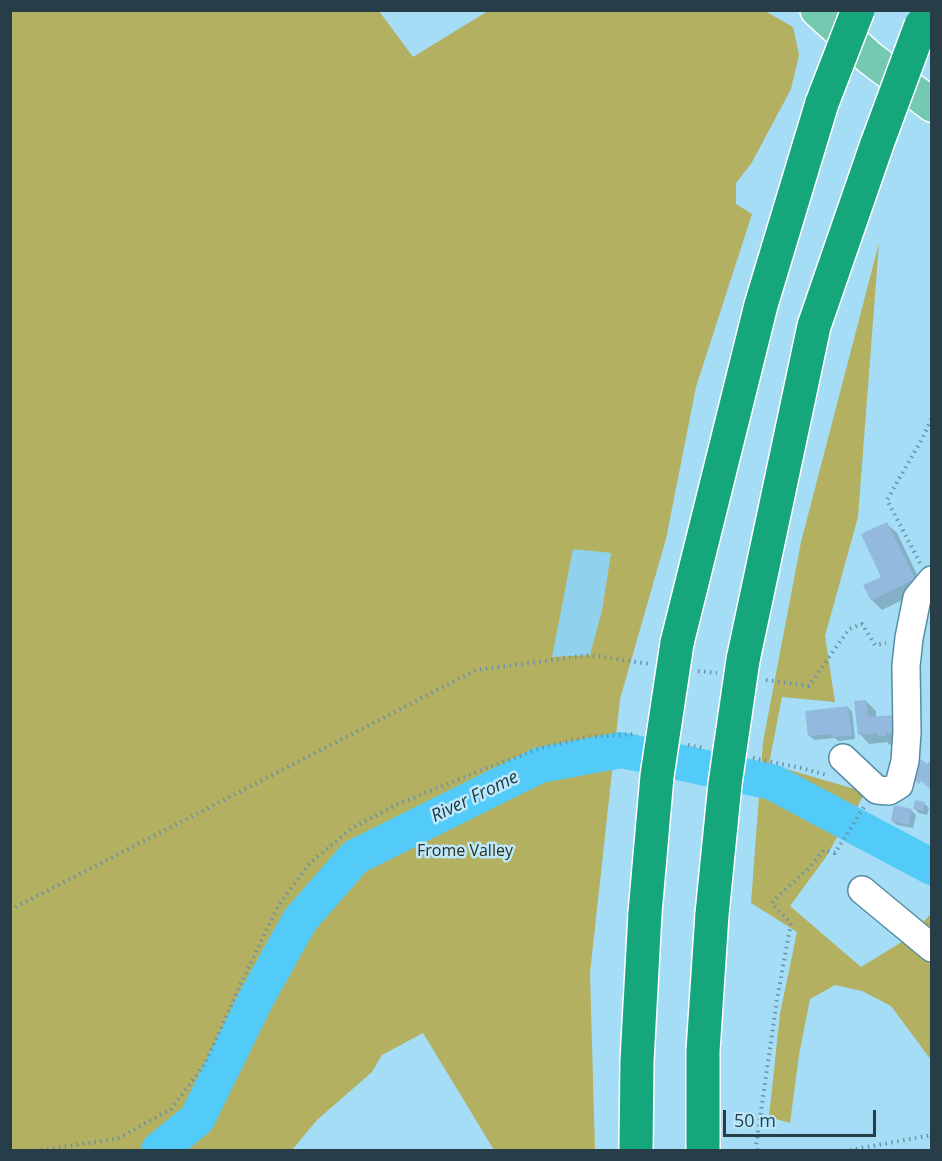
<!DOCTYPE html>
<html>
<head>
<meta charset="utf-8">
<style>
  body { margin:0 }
  #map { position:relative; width:942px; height:1161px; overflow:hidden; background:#a4ddf5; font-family:"Open Sans",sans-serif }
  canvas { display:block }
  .frame { position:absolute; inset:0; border:12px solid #273e48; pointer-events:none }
  .scale { position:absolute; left:723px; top:1110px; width:153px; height:27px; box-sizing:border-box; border:3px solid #273e48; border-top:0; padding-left:8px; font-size:18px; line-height:21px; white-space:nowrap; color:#273e48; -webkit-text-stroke:4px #bbe8fc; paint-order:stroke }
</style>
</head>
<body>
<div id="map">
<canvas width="942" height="1161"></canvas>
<div class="frame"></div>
<div class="scale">50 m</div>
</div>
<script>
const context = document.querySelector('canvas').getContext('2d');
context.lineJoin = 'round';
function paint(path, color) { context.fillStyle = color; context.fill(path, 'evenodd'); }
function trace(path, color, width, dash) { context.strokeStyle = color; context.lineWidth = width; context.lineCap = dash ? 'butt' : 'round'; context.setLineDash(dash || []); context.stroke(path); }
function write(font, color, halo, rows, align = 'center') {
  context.font = font + ' "Open Sans",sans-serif'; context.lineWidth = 5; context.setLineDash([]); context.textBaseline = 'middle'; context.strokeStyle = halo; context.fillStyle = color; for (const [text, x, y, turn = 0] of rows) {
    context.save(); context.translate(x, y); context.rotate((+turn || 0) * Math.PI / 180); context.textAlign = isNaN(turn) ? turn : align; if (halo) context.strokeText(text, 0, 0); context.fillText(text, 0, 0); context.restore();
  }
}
paint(new Path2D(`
  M573 548 611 553 602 610 590 655 551 657Z`), '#90d2ee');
paint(new Path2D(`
  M10 11H379L413 57 488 11H765L793 27 799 55 791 89 751 164 736 183V204L752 214 696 387 666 539 620 699 590 973 595 1150H494L423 1033 382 1055 372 1072 317 1120 292 1150H11ZM573 549 611 553 602 610 590 655 552 657Z
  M879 243 858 517 825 636 835 702 782 697 769 764 865 792 858 806 841 830 826 857 790 906 861 967 905 940 931 914V1060L891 1006 862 991 835 985 810 999 799 1055 790 1123 769 1117 780 1014 797 932 751 903 763 742 801 542Z`), '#b4b062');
paint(new Path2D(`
  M887 524 897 533 924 589 882 610 872 600 883 577Z
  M866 701 876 711V718L893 716 895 745H890L887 742 869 744 860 734Z
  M848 707 852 712 855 739 838 741 835 738 814 740 810 736Z
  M924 803 929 808 927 815 919 813 915 809Z
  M911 810 916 815 913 828 897 825 892 821Z`), '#0003');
trace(new Path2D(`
  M159 1150 197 1119 256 999 300 920 355 857 540 765 621 750 772 782 932 867`), '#52cbf8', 36);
paint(new Path2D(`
  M887 522 915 579 871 601 863 585 881 577 861 534Z
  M866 700 868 717 894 715 895 732 885 733 886 736H879L878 733 858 735 854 701Z
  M848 706 852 735 832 737 831 734 808 736 805 711Z
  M921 759 927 764 932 759V790L921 781 919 784 914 779 916 777 910 772Z
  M915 800 925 802 923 811 913 809Z
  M894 805 912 809 909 825 891 821Z`), '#93bade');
const minor = new Path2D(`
  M843 758 877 790 889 791 899 785 905 761 907 732 906 666 909 638 917 598 932 580
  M862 890 932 948`);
const major = new Path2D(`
  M817 10 870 58 932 105`);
const highway = new Path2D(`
  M677 643 761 305 822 103
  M743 660 814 326 877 144
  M636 1150 637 1061 645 913
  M703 1150V1051L712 914`);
trace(minor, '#568da3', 30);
trace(major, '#fff', 36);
trace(highway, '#fff', 36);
trace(new Path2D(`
  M920 563 887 500 922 439 932 418
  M698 671 717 673
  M766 680 809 686 849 629 862 624 875 645 886 643
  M688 745 704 748
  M753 758 801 768 827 775
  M10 910 476 670 590 655 649 664
  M41 1150 117 1139 171 1109 205 1064 238 990 278 906 310 863 352 828 398 804 489 767 542 748 586 737 637 734
  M757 1150 756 1146 777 999 791 923 772 904 774 900 808 869 824 850 835 853 864 807
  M850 1150 932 1135`), '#6a93a4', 4, [1.5, 4.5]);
trace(minor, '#fff', 27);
trace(major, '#73cab0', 33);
trace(highway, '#15a67c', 33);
const highwayBridge = new Path2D(`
  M822 103 858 10
  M877 144 921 25
  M645 913 657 776 677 643
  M712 914 725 784 743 660`);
trace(highwayBridge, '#fff', 36, []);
trace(highwayBridge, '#15a67c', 33);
write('16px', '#302f18', '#bbe8fc', [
  ["Frome Valley",465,851]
]);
write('italic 18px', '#1d3741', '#bbe8fc', [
  ["River Frome",475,797,-26]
]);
</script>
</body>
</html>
